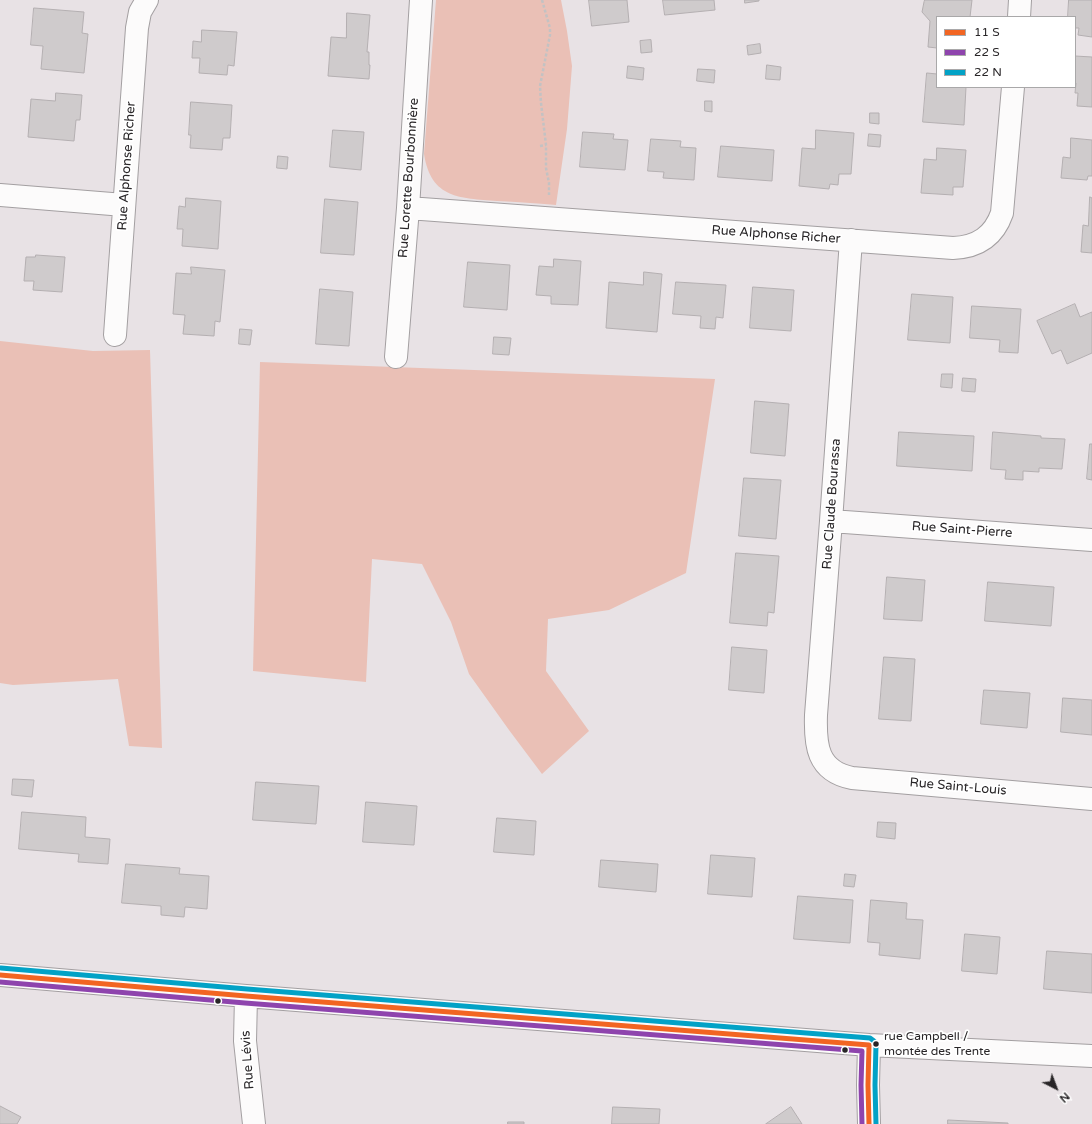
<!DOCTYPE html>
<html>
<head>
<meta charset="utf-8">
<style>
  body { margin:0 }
  #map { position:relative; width:1092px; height:1124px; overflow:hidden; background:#e8e2e5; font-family:"Varela Round",sans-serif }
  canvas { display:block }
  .legend { position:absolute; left:936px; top:16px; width:140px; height:72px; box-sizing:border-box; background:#fff; border:1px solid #a9a8a9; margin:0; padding:5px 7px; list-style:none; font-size:12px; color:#282527 }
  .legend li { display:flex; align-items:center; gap:8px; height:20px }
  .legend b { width:20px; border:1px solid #a9a8a9 }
  .north { position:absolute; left:1036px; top:1068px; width:40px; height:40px; -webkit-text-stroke:3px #fff; paint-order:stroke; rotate:138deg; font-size:11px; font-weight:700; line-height:16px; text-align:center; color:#282527 }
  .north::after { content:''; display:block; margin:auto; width:14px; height:18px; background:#282527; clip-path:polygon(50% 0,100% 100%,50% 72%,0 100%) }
</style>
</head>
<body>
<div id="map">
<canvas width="1092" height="1124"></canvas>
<ul class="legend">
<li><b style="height:5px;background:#f26522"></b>11 S</li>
<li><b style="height:5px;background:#8e44ad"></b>22 S</li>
<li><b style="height:5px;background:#02a2c6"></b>22 N</li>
</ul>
<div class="north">N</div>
</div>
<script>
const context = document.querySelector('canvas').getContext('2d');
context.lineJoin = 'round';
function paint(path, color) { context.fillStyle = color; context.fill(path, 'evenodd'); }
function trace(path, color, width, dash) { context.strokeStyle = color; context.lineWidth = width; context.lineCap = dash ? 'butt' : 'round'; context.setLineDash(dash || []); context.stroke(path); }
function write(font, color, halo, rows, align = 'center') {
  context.font = font + ' "Varela Round",sans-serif'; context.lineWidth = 3.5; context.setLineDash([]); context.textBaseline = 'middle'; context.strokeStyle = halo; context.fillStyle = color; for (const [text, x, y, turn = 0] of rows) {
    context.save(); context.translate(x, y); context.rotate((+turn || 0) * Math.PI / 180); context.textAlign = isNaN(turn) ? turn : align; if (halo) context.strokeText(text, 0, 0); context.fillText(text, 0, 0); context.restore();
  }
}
paint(new Path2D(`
  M436 0H561L567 31 572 66 567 129 556 205C536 203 517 202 497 201 460 198 431 199 424 154Z
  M0 341 93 351 150 350 162 748 129 746 118 679 13 685 0 683Z
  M260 362 715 379 686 573 609 610 548 619 546 671 589 731 542 774 509 730 469 674 451 622 422 564 372 559 366 682 253 671Z`), '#eac0b6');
const building = new Path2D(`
  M589 0H627L629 22 592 26Z
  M663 0H714L715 10 665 15Z
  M745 0H759V1L745 3Z
  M925 0H972L970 17H937V48L928 47 930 21 922 12 924 2Z
  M1069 0H1092V37L1078 35 1079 28H1075V17H1068Z
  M34 8 84 12 82 33 88 34 84 73 41 69 43 46 31 45Z
  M347 13 370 15 367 52H369V65H370L369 79 328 76 331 37 346 38Z
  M202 30 237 32 234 66 228 65 227 75 199 73 200 58H192L193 41 201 42Z
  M651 40 652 52 641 53 640 41Z
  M760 44 761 53 748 55 747 46Z
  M1075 56 1092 57V107L1077 106 1078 93H1075L1076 83H1075Z
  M767 65 781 67 780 80 766 79Z
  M628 66 644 68 643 80 627 78Z
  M698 69 715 70 714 83 697 81Z
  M927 73 937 74V87H966L964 125 923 122Z
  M56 93 82 95 80 120H76L74 141 28 137 31 99 55 101Z
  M705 101H712V112L705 111Z
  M191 102 232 105 230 138H223L222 150 190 148 191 135H189Z
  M870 113H879V124L870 123Z
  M333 130 364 132 361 170 330 167Z
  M816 130 854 133 851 174H839L838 185 830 184 829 189 799 186 802 148 815 149Z
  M583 132 614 134 613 139 628 140 625 170 580 167Z
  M869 134 881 135 880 147 868 146Z
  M1071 138 1092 140V176H1088L1087 180 1061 178 1063 157 1070 158Z
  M651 139 681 141 680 147 696 148 694 180 663 178 664 172 648 171Z
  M721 146 774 150 772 181 718 177Z
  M937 148 966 150 963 187H953V195L921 193 924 159 936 160Z
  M278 156 288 157 287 169 277 168Z
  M1090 197 1092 198V253L1081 252 1083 225 1088 226Z
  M186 198 221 201 218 249 182 246 183 229H177L179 206 185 207Z
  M325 199 358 202 354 255 321 253Z
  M36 255 65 257 62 292 33 290 34 281H24L26 257H35Z
  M554 259 581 261 578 305 551 304V296L536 295 539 266 553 267Z
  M468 262 510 265 507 310 464 307Z
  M191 267 225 270 220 322 215 321 214 336 183 334 185 315 173 314 176 273 191 274Z
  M644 272 662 274 657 332 606 328 609 282 643 285Z
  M676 282 726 285 723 318 716 317 715 329 700 328 701 316 673 314Z
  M753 287 794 290 791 331 750 328Z
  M320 289 353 292 349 346 316 344Z
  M912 294 953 297 950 343 908 340Z
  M1075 304 1080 317 1092 312V353L1067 364 1061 350 1052 354 1037 321Z
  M972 306 1021 309 1018 353 999 352 1000 340 970 338Z
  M240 329 252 330 250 345 239 344Z
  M494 337 511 338 509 355 493 354Z
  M942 374H953L952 388 941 387Z
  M963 378 976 379 975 392 962 391Z
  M755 401 789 404 785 456 751 453Z
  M899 432 974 436 972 471 897 466Z
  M993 432 1041 436V438L1065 439 1062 469 1039 468V472L1023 471V480L1005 479 1006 470 991 469Z
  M1090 444H1092V480L1087 479Z
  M744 478 781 480 776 539 739 536Z
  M736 553 779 556 774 613 768 612 767 626 730 623Z
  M887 577 925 580 922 621 884 619Z
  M988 582 1054 587 1051 626 985 621Z
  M732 647 767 650 764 693 729 690Z
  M884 657 915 659 911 721 879 719Z
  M984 690 1030 693 1027 728 981 724Z
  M1063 698 1092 700V735L1061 732Z
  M13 779 34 780 32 797 12 795Z
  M256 782 319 786 316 824 253 820Z
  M366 802 417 806 414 845 363 842Z
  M22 812 86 817 85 837 110 839 108 864 78 862 79 854 19 849Z
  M497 818 536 821 534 855 494 852Z
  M878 822 896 823 895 839 877 837Z
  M711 855 755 858 752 897 708 894Z
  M601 860 658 864 656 892 599 887Z
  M126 864 180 868 179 874 209 876 207 909 185 907 184 917 161 915V906L122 903Z
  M845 874 856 875 854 887 844 886Z
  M798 896 853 900 850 943 794 939Z
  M871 900 907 903 906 919 923 920 920 959 879 955 880 943 868 942Z
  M965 934 1000 937 997 974 962 971Z
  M1047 951 1092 954V993L1044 989Z
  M0 1106 21 1117 17 1124H0Z
  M613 1107 660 1109 659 1124H612Z
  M791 1107 802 1124H766Z
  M948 1120 1008 1123V1124H948Z
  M508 1122H524V1124H508Z`);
paint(building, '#cfcbcc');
trace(building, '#b4afb1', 1);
const minor = new Path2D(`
  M1019 17 1020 0
  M0 195 124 205
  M408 208 953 248C978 247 994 236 1002 213L1013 87
  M851 240 831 521 816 715C815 745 817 771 852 778L1092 799
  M115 335 137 28 140 12 147 0
  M396 357 408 208 421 0
  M831 521 1092 540
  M0 975 246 996 869 1045 1092 1056
  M246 996 245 1041 254 1124
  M869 1124 868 1085 869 1045`);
trace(minor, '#a39fa1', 24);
trace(new Path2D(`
  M542 0 550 28V35L540 86 541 103 546 145V168L549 183V195
  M540 146 546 145`), '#c3c2c3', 2.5, [3, 2]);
trace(minor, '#fcfbfb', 22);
trace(new Path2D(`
  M0 975 246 996 869 1045 868 1085 869 1124`), '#f26522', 5);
trace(new Path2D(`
  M0 982 245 1003 862 1051 861 1085 862 1124`), '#8e44ad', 5);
trace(new Path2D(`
  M1 968 247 989 870 1038 874 1041 876 1044 875 1085 876 1124`), '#02a2c6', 5);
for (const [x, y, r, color] of [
  [218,1001,3.5,"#282527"],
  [876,1044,3.5,"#282527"],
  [845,1050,3.5,"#282527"]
]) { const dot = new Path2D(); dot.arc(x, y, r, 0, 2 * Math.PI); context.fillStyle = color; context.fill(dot); trace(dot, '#fff', 1.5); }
write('12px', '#282527', '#fff', [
  ["rue Campbell /",884,1037],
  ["montée des Trente",884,1052]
], 'left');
write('13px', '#282527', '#fff', [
  ["Rue Alphonse Richer",127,166,-86],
  ["Rue Lorette Bourbonnière",409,178,-86],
  ["Rue Alphonse Richer",776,235,4],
  ["Rue Claude Bourassa",832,504,-86],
  ["Rue Saint-Pierre",962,530,4],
  ["Rue Saint-Louis",958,787,5],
  ["Rue Lévis",248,1060,-94]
]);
</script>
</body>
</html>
